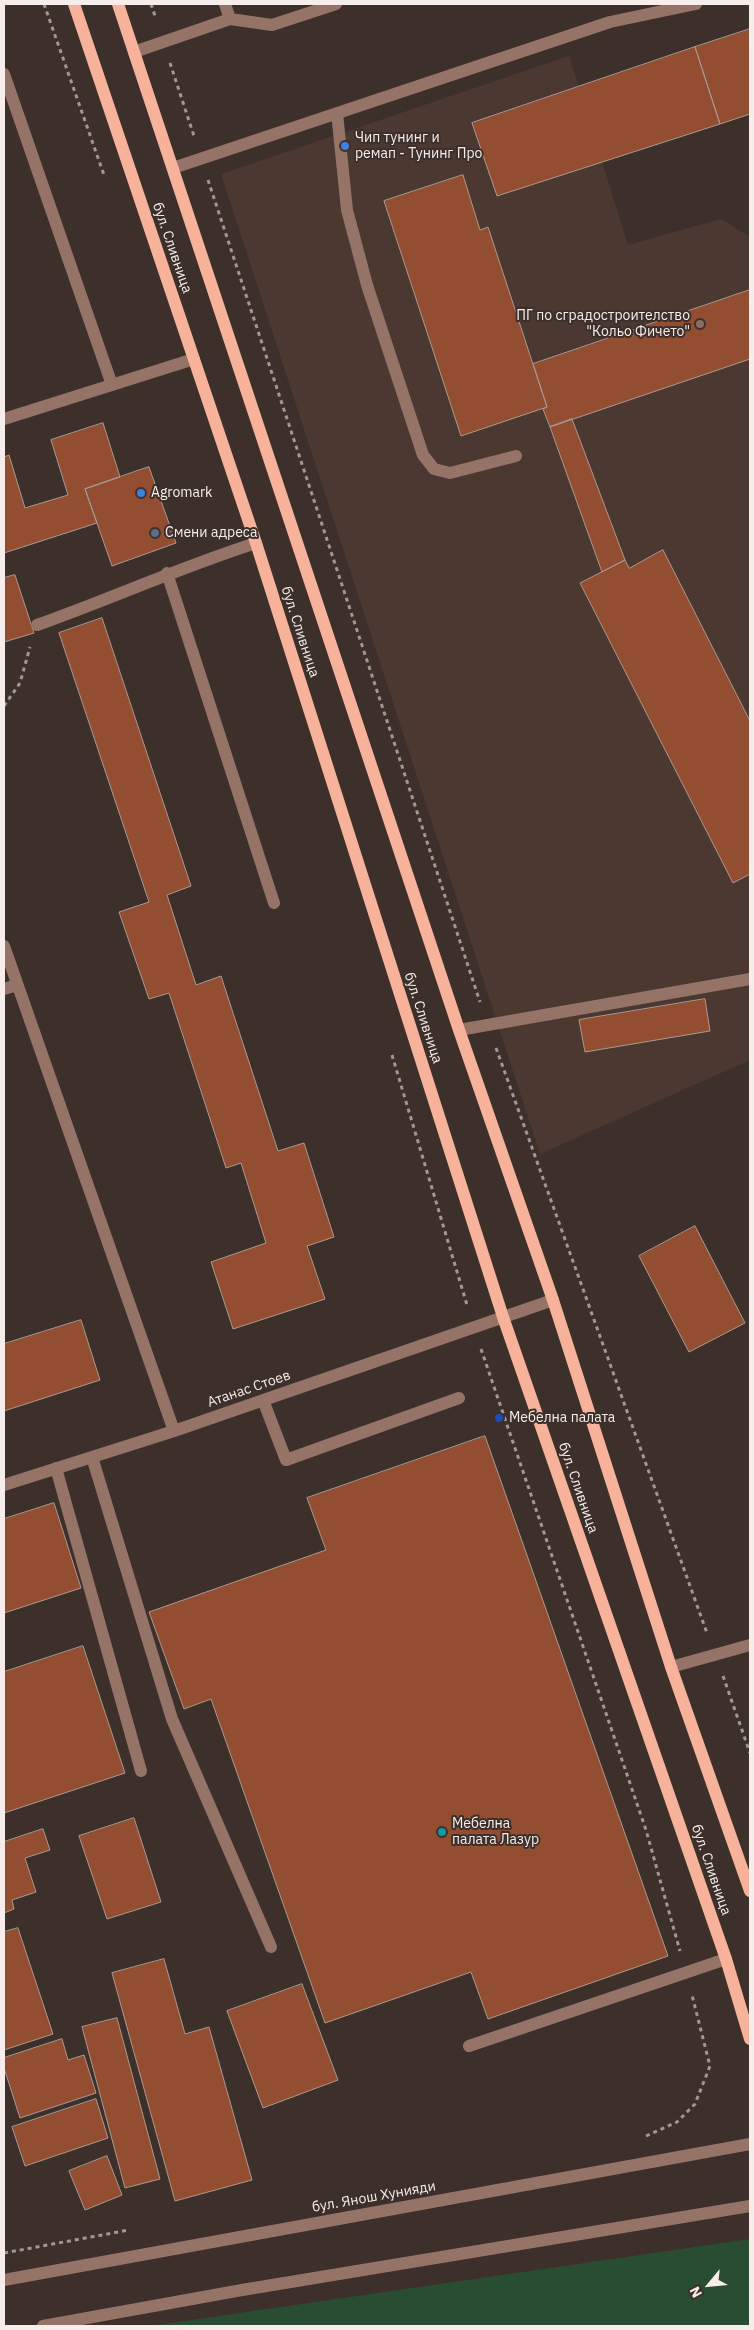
<!DOCTYPE html>
<html>
<head>
<meta charset="utf-8">
<style>
  body { margin:0 }
  #map { position:relative; width:754px; height:2330px; overflow:hidden; background:#3d302b; font-family:"IBM Plex Sans",sans-serif }
  canvas { display:block }
  .frame { position:absolute; inset:0; border:5px solid #f7eeeb; pointer-events:none }
  .north { position:absolute; left:684px; top:2260px; width:50px; height:50px; -webkit-text-stroke:4px #3d302b; paint-order:stroke; rotate:242deg; font-size:14px; font-weight:700; line-height:20px; text-align:center; color:#f7eeeb }
  .north::after { content:''; display:block; margin:auto; width:18px; height:22px; background:#f7eeeb; clip-path:polygon(50% 0,100% 100%,50% 72%,0 100%) }
</style>
</head>
<body>
<div id="map">
<canvas width="754" height="2330"></canvas>
<div class="frame"></div>
<div class="north">N</div>
</div>
<script>
const context = document.querySelector('canvas').getContext('2d');
context.lineJoin = 'round';
function paint(path, color) { context.fillStyle = color; context.fill(path, 'evenodd'); }
function trace(path, color, width, dash) { context.strokeStyle = color; context.lineWidth = width; context.lineCap = dash ? 'butt' : 'round'; context.setLineDash(dash || []); context.stroke(path); }
function write(font, color, halo, rows, align = 'center') {
  context.font = font + ' "IBM Plex Sans",sans-serif'; context.lineWidth = 4; context.setLineDash([]); context.textBaseline = 'middle'; context.strokeStyle = halo; context.fillStyle = color; for (const [text, x, y, turn = 0] of rows) {
    context.save(); context.translate(x, y); context.rotate((+turn || 0) * Math.PI / 180); context.textAlign = isNaN(turn) ? turn : align; if (halo) context.strokeText(text, 0, 0); context.fillText(text, 0, 0); context.restore();
  }
}
paint(new Path2D(`
  M569 56 628 245 721 219 750 237V1060L540 1154 221 174Z`), '#4b3831');
paint(new Path2D(`
  M750 2239V2326H150Z`), '#294d30');
const building = new Path2D(`
  M750 29V114L720 124 695 47Z
  M695 47 720 124 497 196 472 123Z
  M463 175 480 230 488 227 547 407 461 436 384 201Z
  M750 290V359L550 427 543 409 547 407 533 364Z
  M572 419 625 560 602 572 550 427Z
  M103 423 120 477 85 489 97 523 4 553V457L9 455 25 508 68 495 51 440Z
  M149 467 176 543 112 566 85 489Z
  M663 550 750 721V874L733 883 580 583 625 560 629 568Z
  M15 575 34 633 4 642V578Z
  M102 618 191 886 167 895 196 985 221 976 278 1151 304 1143 334 1237 307 1246 325 1299 233 1329 211 1262 266 1243 241 1163 226 1168 169 993 149 999 119 912 149 902 59 633Z
  M705 999 710 1031 585 1052 579 1020Z
  M695 1226 745 1323 689 1352 639 1256Z
  M81 1320 100 1380 4 1411V1344Z
  M485 1436 668 1956 488 2019 471 1972 325 2023 211 1699 184 1709 149 1612 326 1550 307 1498Z
  M54 1503 81 1588 4 1613V1519Z
  M83 1646 125 1773 4 1813V1672Z
  M134 1818 161 1902 107 1919 79 1836Z
  M43 1829 50 1850 25 1858 36 1892 12 1900 14 1909 4 1913V1842Z
  M18 1928 53 2034 4 2050V1932Z
  M164 1959 185 2034 209 2027 252 2180 175 2201 112 1973Z
  M302 1984 338 2080 263 2108 227 2011Z
  M117 2018 160 2179 125 2188 82 2027Z
  M62 2039 68 2060 84 2055 96 2093 20 2118 4 2068V2058Z
  M96 2099 108 2138 25 2166 12 2127Z
  M107 2156 122 2195 85 2210 69 2171Z`);
paint(building, '#934e32');
trace(building, '#a99993', 1);
trace(new Path2D(`
  M44 4 104 175
  M151 4 156 19
  M170 63 194 136
  M208 180 480 1002
  M4 706 20 683 30 647
  M496 1048 707 1633
  M392 1055 467 1305
  M481 1349 646 1830 680 1951
  M723 1676 750 1753
  M646 2136 677 2122 695 2104 710 2066 692 1995
  M4 2253 129 2230`), '#a29793', 3, [4, 4]);
trace(new Path2D(`
  M225 4 230 19
  M134 52 230 19 272 25 336 4
  M4 74 112 385
  M337 113 347 210 367 285 423 455 434 469 450 473 516 456
  M173 168 610 22 696 4
  M4 419 194 359
  M167 573 274 903
  M37 625C110 599 181 567 256 543
  M4 946 174 1431
  M4 989 17 985
  M459 1030 750 979
  M263 1400 286 1460 459 1398
  M92 1457 172 1719 271 1947
  M56 1468 141 1771
  M4 1485 174 1431 553 1300
  M671 1667 750 1645
  M469 2046 726 1959
  M4 2280 750 2144
  M43 2326 242 2290 750 2206`), '#957467', 12);
trace(new Path2D(`
  M74 4 256 543 503 1317 726 1959 750 2039
  M118 4 459 1030 553 1300 671 1667 750 1891`), '#f6b29a', 12);
for (const [x, y, r, color] of [
  [345,146,5,"#3f7fe0"],
  [700,324,5,"#8d6e63"],
  [141,493,5,"#3f7fe0"],
  [155,533,5,"#5c6f8a"],
  [499,1418,5,"#1a4fb4"],
  [442,1832,5,"#0f9aa8"]
]) { const dot = new Path2D(); dot.arc(x, y, r, 0, 2 * Math.PI); context.fillStyle = color; context.fill(dot); trace(dot, '#3d302b', 2); }
write('14px', '#f7eeeb', '#3d302b', [
  ["Чип тунинг и",355,138],
  ["ремап - Тунинг Про",355,154],
  ["ПГ по сградостроителство",690,316,"right"],
  ["\"Кольо Фичето\"",690,332,"right"],
  ["Agromark",151,493],
  ["Смени адреса",165,533],
  ["Мебелна палата",509,1418],
  ["Мебелна",452,1824],
  ["палата Лазур",452,1840]
], 'left');
write('14px', '#f7eeeb', '#3d302b', [
  ["бул. Сливница",172,248,71],
  ["бул. Сливница",300,632,72],
  ["бул. Сливница",423,1018,72],
  ["Атанас Стоев",249,1389,-19],
  ["бул. Сливница",578,1488,71],
  ["бул. Сливница",711,1870,71],
  ["бул. Янош Хунияди",374,2197,-10]
]);
</script>
</body>
</html>
